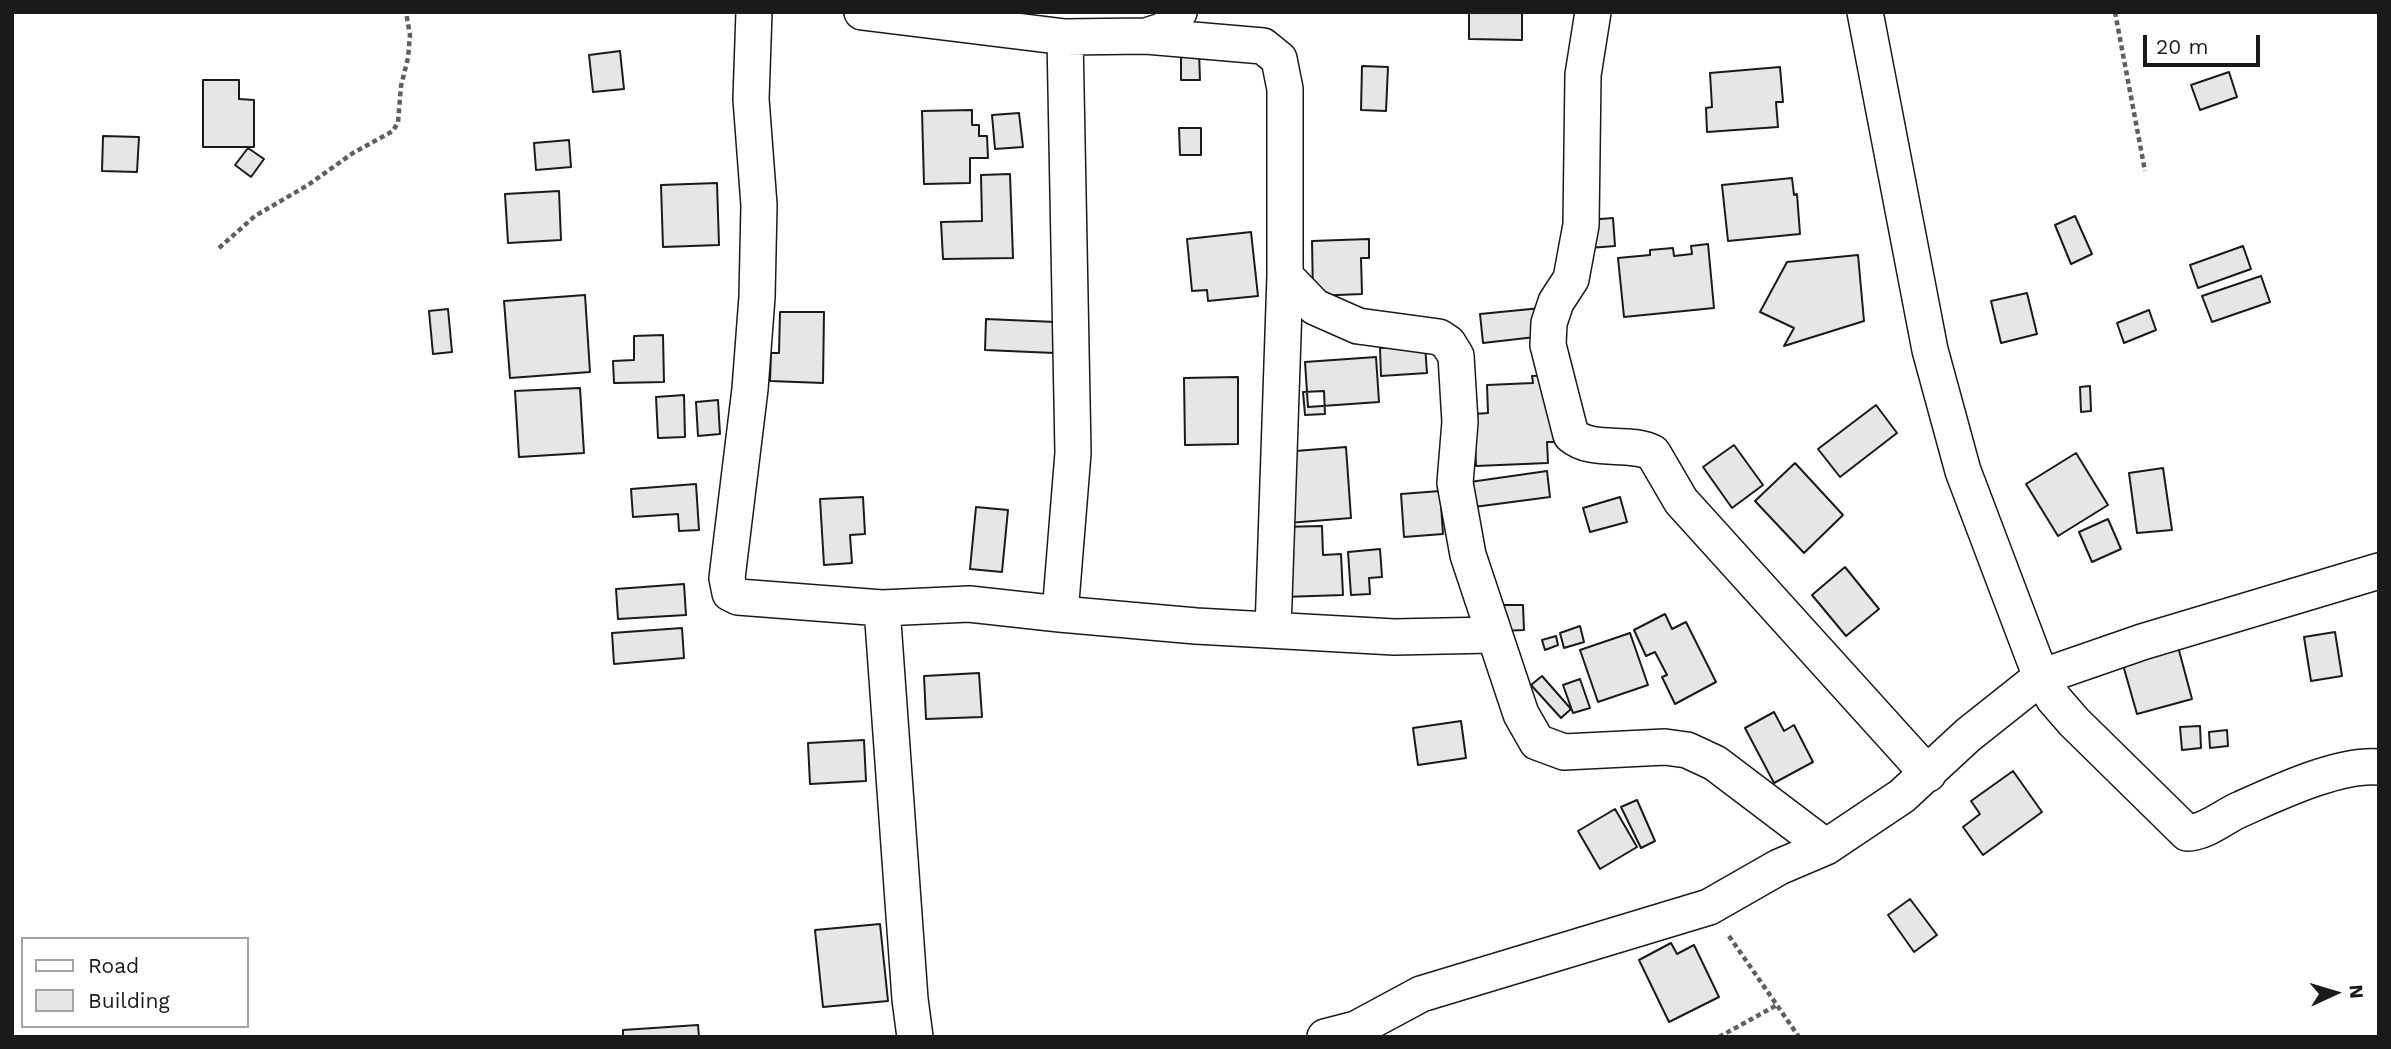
<!DOCTYPE html>
<html>
<head>
<meta charset="utf-8">
<style>
  body { margin:0 }
  #map { position:relative; width:2391px; height:1049px; overflow:hidden; background:#fff; font-family:"Work Sans",sans-serif }
  canvas { display:block }
  .frame { position:absolute; inset:0; border:14px solid #1a1a1a; pointer-events:none }
  .legend { position:absolute; left:21px; top:937px; width:228px; height:91px; box-sizing:border-box; background:#fff; border:2px solid #a3a3a3; margin:0; padding:9px 12px; list-style:none; font-size:21px; color:#1a1a1a }
  .legend li { display:flex; align-items:center; gap:14px; height:35px }
  .legend b { width:35px; border:2px solid #a3a3a3 }
  .north { position:absolute; left:2300px; top:958px; width:70px; height:70px; -webkit-text-stroke:5px #fff; paint-order:stroke; rotate:86deg; font-size:19px; font-weight:700; line-height:28px; text-align:center; color:#1a1a1a }
  .north::after { content:''; display:block; margin:auto; width:24px; height:32px; background:#1a1a1a; clip-path:polygon(50% 0,100% 100%,50% 72%,0 100%) }
  .scale { position:absolute; left:2143px; top:35px; width:117px; height:32px; box-sizing:border-box; border:4px solid #1a1a1a; border-top:0; padding-left:9px; font-size:21px; line-height:24px; white-space:nowrap; color:#1a1a1a; -webkit-text-stroke:5px #fff; paint-order:stroke }
</style>
</head>
<body>
<div id="map">
<canvas width="2391" height="1049"></canvas>
<div class="frame"></div>
<ul class="legend">
<li><b style="height:9px;background:#fff"></b>Road</li>
<li><b style="height:19px;background:#e6e6e6"></b>Building</li>
</ul>
<div class="north">N</div>
<div class="scale">20 m</div>
</div>
<script>
const context = document.querySelector('canvas').getContext('2d');
context.lineJoin = 'round';
function paint(path, color) { context.fillStyle = color; context.fill(path, 'evenodd'); }
function trace(path, color, width, dash) { context.strokeStyle = color; context.lineWidth = width; context.lineCap = dash ? 'butt' : 'round'; context.setLineDash(dash || []); context.stroke(path); }
const building = new Path2D(`
  M1469 12H1522V40L1469 39Z
  M620 51 624 89 593 92 589 55Z
  M1181 52H1199L1200 80H1181Z
  M1362 66 1388 67 1386 111 1361 110Z
  M1780 67 1783 102H1776L1778 127 1707 132 1706 108 1712 107 1710 73Z
  M2229 72 2237 97 2200 110 2191 85Z
  M203 80H239V99L254 100V147H203Z
  M972 110V125H979V136H987L988 158H970V183L924 184 922 111Z
  M1019 113 1023 147 995 149 992 115Z
  M1179 128H1201V155H1180Z
  M103 136 139 137 137 172 102 171Z
  M569 140 571 167 536 170 534 143Z
  M248 148 264 159 251 177 235 165Z
  M1010 174 1013 258 943 259 941 222 982 221 981 175Z
  M1792 178 1794 195 1797 194 1800 234 1728 241 1722 185Z
  M717 183 719 245 663 247 661 185Z
  M559 191 561 240 508 243 505 194Z
  M2075 216 2092 254 2071 264 2055 225Z
  M1613 218 1615 246 1589 248 1587 220Z
  M1251 232 1258 296 1208 301 1207 290 1192 291 1187 239Z
  M1369 239V258H1361L1362 294 1313 296 1312 241Z
  M1708 244 1714 308 1624 317 1618 258 1650 255V250L1673 248 1674 256 1692 254 1691 246Z
  M2243 246 2251 269 2198 288 2190 265Z
  M1858 255 1864 321 1784 346 1794 328 1760 312 1787 262Z
  M2261 276 2270 302 2212 322 2202 296Z
  M2027 293 2037 334 2001 343 1991 301Z
  M585 295 590 372 510 378 504 301Z
  M1541 308 1544 336 1483 343 1480 314Z
  M448 309 452 352 433 354 429 311Z
  M2149 310 2156 330 2124 343 2117 323Z
  M780 312H824L823 383 770 381 771 353H779Z
  M986 319 1056 322 1054 353 985 350Z
  M663 335 664 382 614 383 613 361 634 360V336Z
  M1425 345 1427 373 1381 376 1380 348Z
  M1376 357 1379 402 1308 407 1305 362Z
  M1554 375 1557 442H1547L1548 463 1476 466 1474 414 1488 413 1487 385 1533 383 1532 376Z
  M1238 377V444L1185 445 1184 378Z
  M2090 386 2091 411 2081 412 2080 387Z
  M580 388 584 453 519 457 515 391Z
  M1324 391 1325 414 1305 415 1303 392Z
  M684 395 685 437 658 438 656 397Z
  M718 400 720 434 698 436 696 402Z
  M1876 405 1897 433 1840 477 1818 449Z
  M1734 445 1763 485 1732 508 1703 467Z
  M1346 447 1351 518 1288 523 1283 452Z
  M2076 453 2108 505 2058 536 2026 484Z
  M1795 463 1843 515 1804 553 1755 501Z
  M2163 468 2172 530 2137 533 2129 473Z
  M1547 471 1550 497 1474 507 1470 482Z
  M696 484 699 530 679 531 678 514 633 517 631 489Z
  M1440 491 1443 534 1404 537 1401 494Z
  M863 497 865 534 850 535 852 563 824 565 820 499Z
  M1620 497 1627 522 1590 532 1583 508Z
  M976 507 1008 510 1002 572 970 569Z
  M2108 519 2121 549 2092 562 2079 532Z
  M1322 526 1323 555 1341 554 1343 595 1283 597 1280 527Z
  M1380 549 1382 577 1369 578 1370 594 1351 595 1348 552Z
  M1845 567 1879 609 1846 636 1812 595Z
  M684 584 686 615 618 619 616 589Z
  M1499 605H1523L1524 630 1500 631Z
  M1665 614 1672 629 1686 622 1716 682 1675 704 1662 677 1667 675 1655 652 1646 656 1634 630Z
  M1580 626 1584 642 1564 648 1560 633Z
  M682 628 684 658 614 664 612 633Z
  M2335 632 2342 676 2311 681 2304 637Z
  M1630 633 1648 685 1598 702 1580 650Z
  M1556 636 1558 645 1545 650 1542 640Z
  M2177 643 2192 699 2137 714 2121 658Z
  M979 673 982 717 926 719 924 676Z
  M1542 676 1571 709 1561 718 1531 685Z
  M1580 679 1590 708 1573 713 1563 685Z
  M1774 712 1784 731 1794 725 1813 762 1774 783 1745 728Z
  M1461 721 1466 758 1418 765 1413 728Z
  M2200 726 2201 748 2182 750 2180 727Z
  M2227 730 2228 746 2210 748 2209 732Z
  M864 740 866 781 810 784 808 743Z
  M2013 771 2042 812 1983 855 1963 827 1980 814 1971 801Z
  M1637 800 1655 841 1641 848 1621 807Z
  M1615 809 1637 847 1600 869 1578 831Z
  M1910 899 1937 935 1914 952 1888 915Z
  M880 924 888 1001 823 1007 815 930Z
  M1671 943 1677 954 1694 945 1719 997 1669 1022 1639 960Z
  M698 1025 699 1037H623V1030Z`);
paint(building, '#e6e6e6');
trace(building, '#1a1a1a', 2);
const street = new Path2D(`
  M754 12 751 99 759 205 757 297 750 389 727 578 730 593 738 597 882 608 969 604 1060 614 1196 626 1394 637 1493 635
  M862 12 1065 37 1146 36 1165 30 1179 12
  M1593 12 1583 75 1581 225 1571 279 1556 302 1549 323 1548 345 1571 435C1593 454 1629 440 1653 453L1681 501 1928 774
  M1865 12 1930 350 1963 471 2041 677 2054 699 2074 722 2187 833C2206 833 2224 816 2241 809 2277 793 2340 763 2379 767
  M1146 36 1263 46 1279 59 1285 89V276L1273 630
  M1285 276 1315 307 1358 326 1439 337 1448 343 1456 356 1460 422 1455 483 1468 555 1521 714 1537 742 1564 752 1665 747 1687 750 1715 763 1826 847
  M882 608 910 999 915 1037
  M1060 614 1073 453 1065 37
  M1325 1037 1356 1029 1421 994 1709 907 1779 867 1826 847 1902 796 1968 735 2041 677 2142 642 2379 571`);
trace(street, '#1a1a1a', 38);
trace(new Path2D(`
  M2115 12 2145 171
  M219 248 255 216 308 185 353 153 393 131 398 122 401 86 408 58 410 35 406 12
  M1729 936 1799 1037
  M1719 1037 1777 1005`), '#5f5f5f', 4.5, [5, 3.5]);
trace(street, '#fff', 35);
</script>
</body>
</html>
